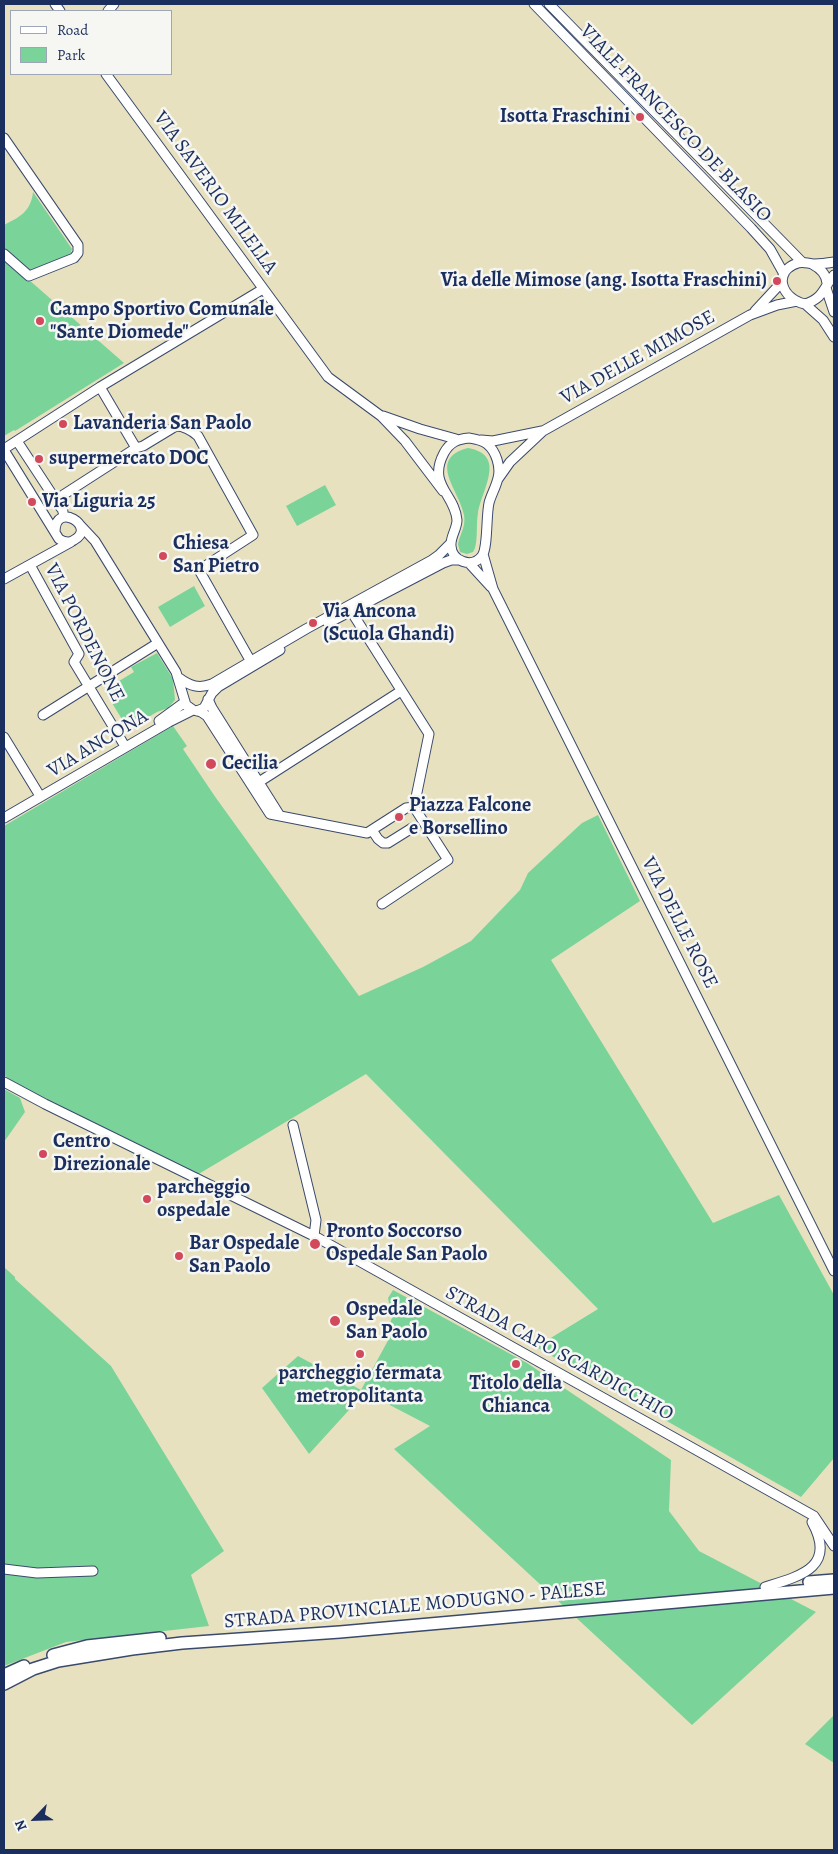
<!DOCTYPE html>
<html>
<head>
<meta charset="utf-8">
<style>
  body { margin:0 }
  #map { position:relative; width:838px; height:1854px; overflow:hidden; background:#e8e1bf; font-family:Alegreya,serif }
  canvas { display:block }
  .frame { position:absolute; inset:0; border:5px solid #1b2f5e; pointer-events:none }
  .legend { position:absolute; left:10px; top:10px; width:162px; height:65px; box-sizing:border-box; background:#f6f6f2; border:1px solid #9ea6b7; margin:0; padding:6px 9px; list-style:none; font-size:15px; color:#1b2f5e }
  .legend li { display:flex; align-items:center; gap:10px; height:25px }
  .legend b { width:25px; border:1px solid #9ea6b7 }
  .north { position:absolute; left:10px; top:1794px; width:50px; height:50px; -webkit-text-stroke:4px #f6f6f2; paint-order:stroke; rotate:246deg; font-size:14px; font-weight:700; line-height:20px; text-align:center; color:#1b2f5e }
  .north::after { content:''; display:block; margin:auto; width:18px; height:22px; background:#1b2f5e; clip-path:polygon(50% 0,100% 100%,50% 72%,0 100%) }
</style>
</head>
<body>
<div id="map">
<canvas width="838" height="1854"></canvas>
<div class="frame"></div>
<ul class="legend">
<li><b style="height:6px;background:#fff"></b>Road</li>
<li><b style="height:14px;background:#7ad49a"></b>Park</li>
</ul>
<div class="north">N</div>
</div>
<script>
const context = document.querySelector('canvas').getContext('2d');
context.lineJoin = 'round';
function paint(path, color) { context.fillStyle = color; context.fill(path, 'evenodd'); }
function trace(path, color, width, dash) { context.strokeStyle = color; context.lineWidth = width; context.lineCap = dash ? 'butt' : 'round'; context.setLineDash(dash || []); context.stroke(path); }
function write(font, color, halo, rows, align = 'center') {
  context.font = font + ' Alegreya,serif'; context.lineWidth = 5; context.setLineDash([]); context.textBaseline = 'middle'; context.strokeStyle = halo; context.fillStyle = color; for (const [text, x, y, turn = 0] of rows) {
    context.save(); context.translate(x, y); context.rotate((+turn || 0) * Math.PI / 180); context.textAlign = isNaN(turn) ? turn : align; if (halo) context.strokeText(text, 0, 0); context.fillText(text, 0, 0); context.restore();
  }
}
paint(new Path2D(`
  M33 192 72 249 70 255 29 272 4 250V225C20 217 31 211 33 192Z
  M4 258 124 363 15 431 14 430 4 436Z
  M468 448C507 455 482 489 478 513 476 524 478 537 475 548L473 552 467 554 460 552 458 544C460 534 466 527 464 515 460 491 426 459 468 448Z
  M325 485 336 505 297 526 286 506Z
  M194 586 205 606 170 627 158 607Z
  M157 653 173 679 175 700 168 708 157 712 128 729 104 690 134 672 131 667Z
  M173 726 187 746 183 749 216 798 359 996 423 967 471 941 520 890 528 873 582 823 598 815 640 901 551 960 713 1223 779 1195 834 1295V1458L801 1497 536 1347 598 1309 366 1074 197 1175 13 1082 4 1075V826Z
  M4 1089 20 1098 25 1112 4 1142Z
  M4 1267 15 1277V1279L111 1366 224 1551 191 1575 209 1626 66 1642 4 1666Z
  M393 1290 527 1363 671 1460 669 1511 699 1551 816 1612 692 1725 394 1449 430 1426 361 1390 349 1410 309 1454 262 1388 298 1356 361 1390 391 1335 386 1332 392 1318 388 1298Z
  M834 1715V1763L805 1744Z`), '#7ad49a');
const minor = new Path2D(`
  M55 4 60 11
  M534 4 751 228 770 249 784 274
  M549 4 802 262
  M108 11 114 4
  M106 74 328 377 381 416 405 441 443 491
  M4 138 78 245V253L74 258 29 276 4 254
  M834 262C828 263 821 264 814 264 809 264 804 261 798 263 772 271 781 299 805 304 824 298 823 288 834 275
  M812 264C821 269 826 274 827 283
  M826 288 834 312
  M805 304 823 320 834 337
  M755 311 782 282
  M100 387 136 448
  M383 416 420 429 456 439
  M469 438C475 439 482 440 487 444 496 451 501 467 498 478 496 487 491 495 489 503 486 516 488 548 482 556 472 569 452 561 451 546 450 537 457 529 457 520 455 494 427 485 444 453 450 442 458 439 469 438Z
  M481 440 493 441 542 431
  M17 441 61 508
  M4 449 100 387 263 289
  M4 450 59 539C64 542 69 544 74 540 98 527 55 500 55 532
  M498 479 510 462 543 431 750 315 777 305 797 301
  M63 512 61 503 63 495 136 448 143 446 176 426C185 426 191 430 198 436L253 535 199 570 250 660
  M80 525 95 541 176 672 186 705 193 710 201 712 207 716 270 814 367 833 406 808 414 807
  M483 554 493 589 834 1271
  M469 563 491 587
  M30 565 79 654 74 662 123 743
  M4 579 71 542
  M351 611 429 734 414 807 448 860 382 904
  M328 623 443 563 451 560H460
  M179 678C190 686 199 689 212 684L306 629 432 560 439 555 451 543
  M208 699 212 708 280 816
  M197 711 204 708 212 693 218 687 280 650
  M43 715 158 643
  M159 721 185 702
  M4 737 40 796
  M259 782 401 691
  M4 818 169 722 193 710
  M372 830 378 839 383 843H388L412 828
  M4 1082 45 1104 318 1238 814 1516 834 1546
  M293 1125 316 1220 314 1236
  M4 1569 37 1573 93 1571
  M765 1587C801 1576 837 1567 812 1522`);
const major = new Path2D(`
  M809 1582 834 1580
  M53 1655 87 1646 160 1638
  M4 1675 24 1666
  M4 1684 33 1669 58 1661 132 1649 182 1643 340 1632 834 1588`);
trace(minor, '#3a4a6d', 11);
trace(major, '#3a4a6d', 14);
trace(minor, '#fff', 9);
trace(major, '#fff', 11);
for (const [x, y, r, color] of [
  [640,117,5,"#d1495b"],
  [777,281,5,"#d1495b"],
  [40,321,5,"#d1495b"],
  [63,424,5,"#d1495b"],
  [39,459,5,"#d1495b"],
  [32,502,5,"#d1495b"],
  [163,556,5,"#d1495b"],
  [313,623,5,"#d1495b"],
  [211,764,6,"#d1495b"],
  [399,817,5,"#d1495b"],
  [43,1154,5,"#d1495b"],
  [147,1199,5,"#d1495b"],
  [315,1244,6,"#d1495b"],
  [179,1256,5,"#d1495b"],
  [335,1321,6,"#d1495b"],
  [360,1354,5,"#d1495b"],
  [516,1364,5,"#d1495b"]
]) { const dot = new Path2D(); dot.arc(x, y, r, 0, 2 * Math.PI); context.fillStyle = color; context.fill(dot); trace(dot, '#f6f6f2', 2); }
write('bold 20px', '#1b2f5e', '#f6f6f2', [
  ["Isotta Fraschini",630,117,"right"],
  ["Via delle Mimose (ang. Isotta Fraschini)",767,281,"right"],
  ["Campo Sportivo Comunale",50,310],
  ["\"Sante Diomede\"",50,333],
  ["Lavanderia San Paolo",73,424],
  ["supermercato DOC",49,459],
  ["Via Liguria 25",42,502],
  ["Chiesa",173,544],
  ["San Pietro",173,567],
  ["Via Ancona",323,612],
  ["(Scuola Ghandi)",323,635],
  ["Cecilia",222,764],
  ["Piazza Falcone",409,806],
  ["e Borsellino",409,829],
  ["Centro",53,1142],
  ["Direzionale",53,1165],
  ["parcheggio",157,1188],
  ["ospedale",157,1211],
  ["Pronto Soccorso",326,1232],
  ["Ospedale San Paolo",326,1255],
  ["Bar Ospedale",189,1244],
  ["San Paolo",189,1267],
  ["Ospedale",346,1310],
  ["San Paolo",346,1333],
  ["parcheggio fermata",360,1374,"center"],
  ["metropolitanta",360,1397,"center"],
  ["Titolo della",516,1384,"center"],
  ["Chianca",516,1407,"center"]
], 'left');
write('20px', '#1b2f5e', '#f6f6f2', [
  ["VIALE FRANCESCO DE BLASIO",675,124,46],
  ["VIA SAVERIO MILELLA",215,193,54],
  ["VIA DELLE MIMOSE",638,358,-29],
  ["VIA PORDENONE",84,633,63],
  ["VIA ANCONA",98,744,-31],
  ["VIA DELLE ROSE",679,923,63],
  ["STRADA CAPO SCARDICCHIO",559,1354,29],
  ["STRADA PROVINCIALE MODUGNO - PALESE",415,1606,-5]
]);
</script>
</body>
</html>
